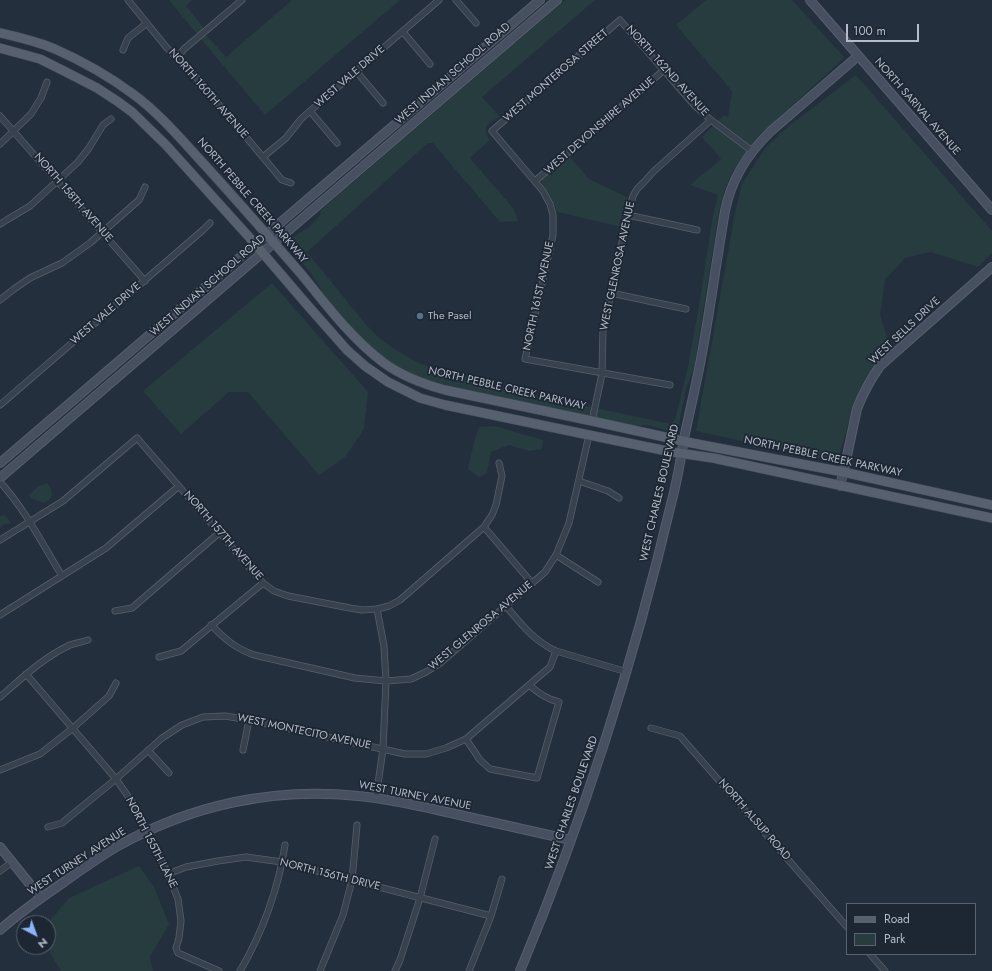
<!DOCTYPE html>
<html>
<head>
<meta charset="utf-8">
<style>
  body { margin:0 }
  #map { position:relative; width:992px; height:971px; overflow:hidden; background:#242f3e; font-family:Jost,sans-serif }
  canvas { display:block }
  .legend { position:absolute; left:846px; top:903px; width:130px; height:52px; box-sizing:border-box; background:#1d2633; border:1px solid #59626f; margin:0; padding:5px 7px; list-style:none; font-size:12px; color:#b4bcc9 }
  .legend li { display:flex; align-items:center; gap:8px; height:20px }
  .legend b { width:20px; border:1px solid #59626f }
  .north { position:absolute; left:16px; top:915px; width:40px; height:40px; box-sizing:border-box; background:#1d2633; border:1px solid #59626f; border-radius:50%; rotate:139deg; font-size:11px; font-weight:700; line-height:16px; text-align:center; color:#b4bcc9 }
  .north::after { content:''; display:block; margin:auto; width:14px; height:18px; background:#8ab4f8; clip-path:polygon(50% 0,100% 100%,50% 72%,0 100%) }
  .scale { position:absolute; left:846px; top:24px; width:73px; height:18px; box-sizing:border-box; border:2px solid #b4bcc9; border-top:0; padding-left:5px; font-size:12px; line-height:14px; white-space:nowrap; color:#b4bcc9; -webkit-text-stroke:3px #1d2633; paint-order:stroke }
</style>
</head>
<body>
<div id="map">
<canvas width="992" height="971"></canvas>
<ul class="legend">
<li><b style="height:5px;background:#56606e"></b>Road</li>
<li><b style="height:11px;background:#263c3f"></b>Park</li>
</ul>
<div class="north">N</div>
<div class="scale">100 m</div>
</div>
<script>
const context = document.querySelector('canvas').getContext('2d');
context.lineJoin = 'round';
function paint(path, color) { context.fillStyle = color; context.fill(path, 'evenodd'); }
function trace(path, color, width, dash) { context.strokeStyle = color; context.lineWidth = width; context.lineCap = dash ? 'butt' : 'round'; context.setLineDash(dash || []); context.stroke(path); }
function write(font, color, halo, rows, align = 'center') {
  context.font = font + ' Jost,sans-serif'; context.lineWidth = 3.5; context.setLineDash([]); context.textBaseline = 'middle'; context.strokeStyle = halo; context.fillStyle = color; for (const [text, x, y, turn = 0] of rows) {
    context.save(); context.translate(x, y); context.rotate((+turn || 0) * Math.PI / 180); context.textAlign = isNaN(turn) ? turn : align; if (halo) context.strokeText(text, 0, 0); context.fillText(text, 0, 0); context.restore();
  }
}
paint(new Path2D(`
  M169 0H192L186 6 204 28 197 34Z
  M292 0H400L265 115 201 39 206 35 226 57Z
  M565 0H595L482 97 500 117C487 123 482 127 490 140L470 158 513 208 518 221 500 222 433 143H428L307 252 363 321 377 336 394 349 417 362 437 370 484 381 485 378 496 387 671 424 675 420 688 367 701 294 712 220 718 195 690 185 721 159 702 137 724 115 728 117 732 91 676 25 706 0H792L844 57 838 64 757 137 733 171 725 189 719 211 694 368 686 389 678 429 672 432 648 425 633 426 430 382 410 373 388 361 375 351 360 337 324 295 311 273 289 248 290 239 309 227 319 217 322 209Z
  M856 75 992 231V253L978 267 931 252 905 258 885 280 880 315 888 341 881 358 866 377 856 398 837 462 696 431 735 213 742 184 765 148 790 125Z
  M569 156 589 179 629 198 622 227 557 212 549 193 542 183V179Z
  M272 283 368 392 364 429 345 457 319 475 248 392H229L181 434 143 391Z
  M495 426 543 440 542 449 529 451 509 445 491 452 487 473 479 477 468 469 474 442 479 427Z
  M47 483 51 489 52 495 49 500 44 503 31 498 29 495 39 486Z
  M4 514 11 523 3 525 0 528V517Z
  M139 866 154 887 169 924 150 957 153 971H61L50 953 48 923 69 898Z`), '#263c3f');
const street = new Path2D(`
  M128 0 167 48 195 76 282 180 291 183
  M456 0 476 23
  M403 32 430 64
  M123 50 128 38 147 23
  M177 58 184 49 242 0
  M356 71 383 103
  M310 111 337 143
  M0 116 145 281
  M0 144 31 114 41 98 47 82
  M263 157 286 138 301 119 310 111 439 0
  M535 181 664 70
  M628 215 697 230
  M0 224 30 206 78 162 89 148 103 125 111 119
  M611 293 686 309
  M0 300 14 289 30 278 62 263 90 243 139 200 145 187
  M670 385 525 359 553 235V215L550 204 543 191 492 131 620 20 694 105 711 120 752 151
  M0 405 203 230 210 223
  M592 421 602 374 603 330 628 215 633 196 637 189 644 182 654 171 711 120
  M579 481 608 491 619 498
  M0 482C25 509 43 545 62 576
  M484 527 532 583
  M0 540 63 501 137 438 263 583 274 591 288 596 350 608 362 610 377 609 389 606 400 600 484 527 492 515 496 505 502 476 499 463
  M556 555 598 582
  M506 606C521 624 534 641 556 651L627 672
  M115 611 132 608 219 533
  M0 615 106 548 179 486
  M211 625C226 640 235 648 254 655L355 678 386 681 411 679 426 672 439 664 545 572 556 555 569 523 589 435
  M159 657 181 651 263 583
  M26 674 116 779 132 802 147 831 168 874 178 899 181 921 179 938 176 948 178 953 219 971
  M0 697C22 678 44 657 70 645 75 643 82 642 88 640
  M651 728 680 736 847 927
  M466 739 480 760 490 769 537 778 559 702C546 699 539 693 529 685
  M148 750 169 773
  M243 750 249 720
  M0 770 40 754 73 728 109 696 116 683
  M376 798 383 749 386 681 384 646 377 609
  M48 827 62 823 116 779 162 738 182 725 203 717 225 716 249 720 405 754H426L446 748 466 739 550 667 556 651
  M0 871 12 862
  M168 874 186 867 218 861 246 857 282 862 491 916
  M870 954 885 971
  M240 971C262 934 279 887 285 845
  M320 971 343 915 352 880 357 825
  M395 971 400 960 420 898 435 839
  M469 971 491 916 502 879`);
const secondary = new Path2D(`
  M810 0 992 210
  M0 463 540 0
  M0 478 557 0
  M840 486 845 465 857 409C863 393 870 380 880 366L992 267
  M0 847 41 898
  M0 930C20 912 42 897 64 882 81 870 99 857 118 846 191 805 274 787 358 796 383 798 408 804 433 809 479 819 525 830 571 840
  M520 971C584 818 634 661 672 500 678 478 681 456 685 434 691 405 698 377 703 348 711 303 717 257 725 211 731 180 748 153 771 131L858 56`);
const primary = new Path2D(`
  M0 33C18 37 38 42 55 49 82 61 110 77 133 94 159 113 180 138 202 162 236 199 269 237 302 275 327 306 352 339 384 363 402 376 423 384 445 390L592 421 692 443 843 472 992 505
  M0 48 40 59 64 71 97 88 117 101 132 112 166 145 249 237 309 307 347 350 365 366 388 382 420 398 445 405 589 435 672 452 713 458 992 518`);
trace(street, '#565f6c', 7);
trace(secondary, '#565f6c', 10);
trace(primary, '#414a57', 10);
trace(street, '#38414e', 5.5);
trace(secondary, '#465061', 8);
trace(primary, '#56606e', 9);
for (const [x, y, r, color] of [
  [420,316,4,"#5c6f8a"]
]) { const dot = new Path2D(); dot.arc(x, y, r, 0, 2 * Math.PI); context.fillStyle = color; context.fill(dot); trace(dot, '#1d2633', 1.5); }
write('11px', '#b4bcc9', '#1d2633', [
  ["NORTH 162ND AVENUE",667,71,48],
  ["WEST INDIAN SCHOOL ROAD",453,74,-41],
  ["WEST MONTEROSA STREET",556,76,-41],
  ["WEST VALE DRIVE",350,77,-41],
  ["NORTH 160TH AVENUE",208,94,49],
  ["NORTH SARIVAL AVENUE",917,107,49],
  ["WEST DEVONSHIRE AVENUE",600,126,-41],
  ["NORTH 158TH AVENUE",73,198,49],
  ["NORTH PEBBLE CREEK PARKWAY",252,201,49],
  ["WEST GLENROSA AVENUE",618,266,-78],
  ["WEST INDIAN SCHOOL ROAD",208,286,-41],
  ["NORTH 161ST AVENUE",539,296,-78],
  ["WEST VALE DRIVE",106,314,-41],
  ["WEST SELLS DRIVE",905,331,-43],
  ["NORTH PEBBLE CREEK PARKWAY",507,389,13],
  ["NORTH PEBBLE CREEK PARKWAY",823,457,12],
  ["WEST CHARLES BOULEVARD",660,493,-77],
  ["NORTH 157TH AVENUE",223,536,49],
  ["WEST GLENROSA AVENUE",481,626,-40],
  ["WEST MONTECITO AVENUE",304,732,12],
  ["WEST TURNEY AVENUE",415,796,11],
  ["WEST CHARLES BOULEVARD",572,803,-71],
  ["NORTH ALSUP ROAD",754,820,49],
  ["NORTH 155TH LANE",151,843,63],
  ["WEST TURNEY AVENUE",77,862,-33],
  ["NORTH 156TH DRIVE",330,875,14]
]);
write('11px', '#b4bcc9', '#1d2633', [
  ["The Pasel",428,316]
], 'left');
</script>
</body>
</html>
